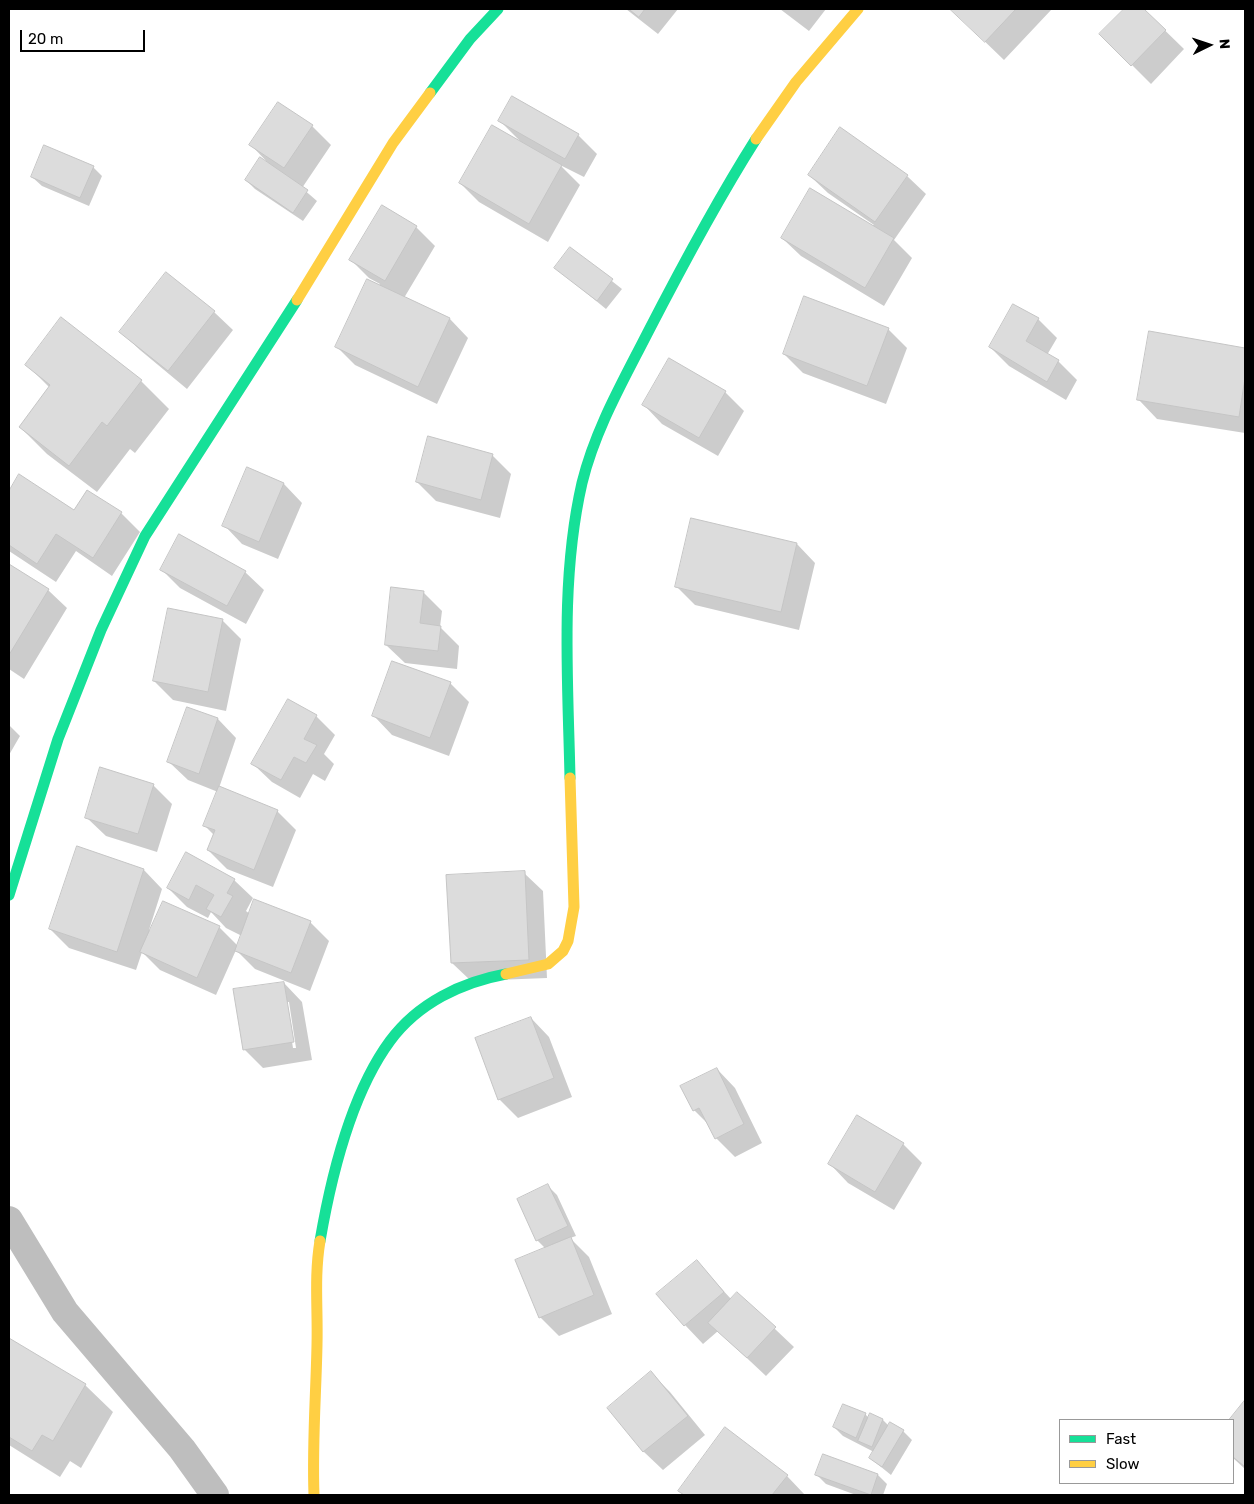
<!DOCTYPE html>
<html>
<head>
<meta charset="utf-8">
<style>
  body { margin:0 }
  #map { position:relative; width:1254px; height:1504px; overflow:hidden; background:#fff; font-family:Rubik,sans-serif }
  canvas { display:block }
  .frame { position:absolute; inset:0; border:10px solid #000; pointer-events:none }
  .legend { position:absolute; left:1059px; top:1419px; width:175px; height:65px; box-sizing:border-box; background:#fff; border:1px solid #999; margin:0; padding:6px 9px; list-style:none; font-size:15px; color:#000 }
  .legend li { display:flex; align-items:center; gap:10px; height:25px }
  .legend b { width:25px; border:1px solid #999 }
  .north { position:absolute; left:1184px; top:20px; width:50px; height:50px; -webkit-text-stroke:4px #fff; paint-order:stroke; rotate:86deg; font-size:14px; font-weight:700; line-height:20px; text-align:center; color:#000 }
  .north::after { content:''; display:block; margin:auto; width:18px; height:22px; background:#000; clip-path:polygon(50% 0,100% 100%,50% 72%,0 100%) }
  .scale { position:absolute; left:20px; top:30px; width:125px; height:22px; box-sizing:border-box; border:2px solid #000; border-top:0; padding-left:6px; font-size:15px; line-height:18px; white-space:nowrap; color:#000; -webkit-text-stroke:4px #fff; paint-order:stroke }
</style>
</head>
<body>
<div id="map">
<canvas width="1254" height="1504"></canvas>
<div class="frame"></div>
<ul class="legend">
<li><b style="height:6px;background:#16e098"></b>Fast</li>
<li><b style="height:6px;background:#ffcf43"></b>Slow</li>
</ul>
<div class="north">N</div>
<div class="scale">20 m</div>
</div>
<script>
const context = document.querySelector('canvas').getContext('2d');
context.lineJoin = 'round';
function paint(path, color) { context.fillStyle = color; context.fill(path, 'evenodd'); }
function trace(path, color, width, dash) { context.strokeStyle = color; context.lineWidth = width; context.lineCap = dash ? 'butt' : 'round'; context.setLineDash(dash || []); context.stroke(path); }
paint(new Path2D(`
  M626 9H678L658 34Z
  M780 9H826L809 31Z
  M951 9H1052L1004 60Z
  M1126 9H1143L1184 49 1151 84 1101 34Z
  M500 121 578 135 597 154 584 177 560 165 580 185 548 242 479 202 460 183 521 142Z
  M312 126 331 145 302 188 317 201 303 221 255 189 246 180 270 165 251 145Z
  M93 167 102 176 89 206 42 186 32 177Z
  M809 175 907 176 926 194 894 240 912 258 884 306 801 256 782 238 874 225 828 193Z
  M416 227 435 246 404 298 450 319 468 338 437 404 355 365 337 347 380 284 369 278 351 260Z
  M570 248 622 289 606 309 556 268Z
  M214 312 233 330 187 389 140 350 121 332Z
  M61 319 141 381 169 409 135 453 130 449 97 492 47 454 20 427 50 388 26 364Z
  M1038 319 1057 338 1047 355 1058 361 1077 380 1066 400 1009 366 990 347Z
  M888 329 907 348 886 404 803 373 784 354Z
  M1150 333 1245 349V433L1157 419 1139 400Z
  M725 392 744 411 718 456 662 424 644 405Z
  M492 455 511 474 500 518 436 501 417 482Z
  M248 468 284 484 302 503 278 559 242 544 224 525Z
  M19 476 74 512 121 513 140 532 112 576 76 551 56 582 9 551V493Z
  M797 544 815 563 799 630 695 605 676 586Z
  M9 565 48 590 67 608 24 679 9 669Z
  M162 570 245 572 264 590 246 624 180 588Z
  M423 592 442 611 440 627 459 646 457 669 405 663 386 645Z
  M222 620 241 639 226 711 173 700 154 681Z
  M450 683 469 702 449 756 392 735 374 716Z
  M288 700 316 716 335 735 324 754 334 764 325 781 313 774 300 798 272 782 253 764Z
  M218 719 236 738 219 788 277 811 296 830 273 887 227 869 208 850 214 835 204 825 218 792 188 780 169 762Z
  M9 725 20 736 9 755Z
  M153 785 172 804 157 852 106 836 87 818Z
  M78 848 144 870 162 889 149 930 151 931 219 927 238 946 242 936 226 928 211 912 208 918 187 907 168 888 234 880 253 898 246 911 250 914 310 922 329 941 310 991 255 969 236 950 216 995 160 970 142 952 136 970 69 948 50 929Z
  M524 873 543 891 547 978 471 981 452 963Z
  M284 983 302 1002 312 1060 263 1068 244 1049ZM286 1002H289L296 1048H293Z
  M531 1018 549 1037 572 1097 518 1118 499 1099Z
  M717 1069 735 1088 762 1143 735 1157 716 1138 710 1126 694 1110Z
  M903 1144 922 1163 894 1210 848 1183 830 1164Z
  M548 1186 557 1195 576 1236 570 1238 589 1257 612 1314 559 1336 540 1317 546 1249 537 1240Z
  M697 1262 731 1299 737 1293 794 1347 766 1376 718 1331 703 1344 685 1325Z
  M9 1340 85 1385 113 1412 81 1468 70 1461 60 1477 9 1445Z
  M651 1373 670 1392 705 1435 663 1470 644 1452 609 1408Z
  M1245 1402V1469L1233 1458V1420H1231Z
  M865 1414 869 1418 870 1415 883 1420 889 1426 903 1431 912 1440 891 1475 870 1458 874 1452 843 1436 834 1427Z
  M817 1475H878L887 1484 883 1495H856L826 1484Z
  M787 1476 805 1495H684L679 1490Z`), '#0003');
const building = new Path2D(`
  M629 9H645L639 17Z
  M950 9H1016L985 42Z
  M1124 9H1144L1166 30 1131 66 1099 34Z
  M512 96 579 134 565 159 498 121Z
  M278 102 313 125 284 168 249 145Z
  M492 125 562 165 529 224 459 183Z
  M840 127 908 175 875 222 808 175Z
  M44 145 94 166 80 198 31 177Z
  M260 157 308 190 293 213 245 180Z
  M810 188 894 238 865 288 781 238Z
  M382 205 417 226 385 281 349 260Z
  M570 247 613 279 597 301 554 268Z
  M166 272 215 311 168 371 119 332Z
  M367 279 450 318 418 387 335 347Z
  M804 296 889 328 867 386 783 354Z
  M1013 304 1039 318 1026 341 1059 360 1047 382 989 347Z
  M61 317 142 380 107 426 102 422 69 466 19 427 50 385 25 365Z
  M1149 331 1245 348V378L1239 417 1137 400Z
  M669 358 726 391 699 438 642 405Z
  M428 436 493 454 481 500 416 482Z
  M247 467 284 483 259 542 222 526Z
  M19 474 74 510 87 490 122 512 93 558 56 534 37 564 9 545V491Z
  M691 518 797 543 781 612 675 587Z
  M179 534 246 571 227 606 160 570Z
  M9 564 49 589 9 655Z
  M391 587 424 591 420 623 441 626 438 651 385 645Z
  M168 608 223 619 208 692 153 681Z
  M392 661 451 682 430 738 372 716Z
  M288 699 317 715 304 739 317 745 306 763 294 757 281 780 251 764Z
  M187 707 218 718 199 774 167 762Z
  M100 767 154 784 138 834 85 818Z
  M219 786 278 810 254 870 207 850 215 830 203 826Z
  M77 846 144 869 117 952 49 929Z
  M186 852 235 879 227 893 233 896 221 917 206 909 214 895 196 885 189 900 167 888Z
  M525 871 529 960 451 963 446 875Z
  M254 899 311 921 291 973 235 951Z
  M163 901 220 926 197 978 140 952Z
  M284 982 294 1042 243 1050 233 989Z
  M531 1017 554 1078 498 1100 475 1038Z
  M717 1068 744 1124 715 1139 699 1108 693 1111 680 1086Z
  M857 1115 904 1143 875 1192 828 1164Z
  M548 1184 568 1226 536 1241 517 1199Z
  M571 1237 594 1295 539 1318 515 1260Z
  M697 1260 724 1292 684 1326 656 1294Z
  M737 1292 776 1327 747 1358 708 1323Z
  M9 1338 86 1384 53 1441 42 1435 32 1451 9 1437Z
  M651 1371 688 1416 643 1452 607 1408Z
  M1245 1400V1465L1244 1466 1233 1457V1420H1229Z
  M843 1404 866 1413 856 1438 833 1427Z
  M870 1413 883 1419 872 1447 858 1441Z
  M890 1422 904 1430 882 1467 869 1458Z
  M725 1427 788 1475 772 1495H684L678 1491Z
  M823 1454 878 1474 871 1495 815 1475Z`);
paint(building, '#dcdcdc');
trace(building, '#c5c5c5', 1);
trace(new Path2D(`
  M9 1220 65 1312 182 1449 215 1495`), '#bebebe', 28);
trace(new Path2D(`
  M430 93 470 39 498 9
  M570 778C568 681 560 579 582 483 595 430 622 383 647 334 681 268 716 202 756 139
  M9 895 58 739 101 630 145 536 297 300
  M320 1241C331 1177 351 1094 390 1041 418 1003 462 982 506 974`), '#16e098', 11);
trace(new Path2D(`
  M756 139 796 82 858 9
  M297 300 393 143 430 93
  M506 974 548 964 563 951 568 941 574 907 570 778
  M314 1495C312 1445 316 1395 317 1345 318 1309 314 1277 320 1241`), '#ffcf43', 11);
</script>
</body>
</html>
